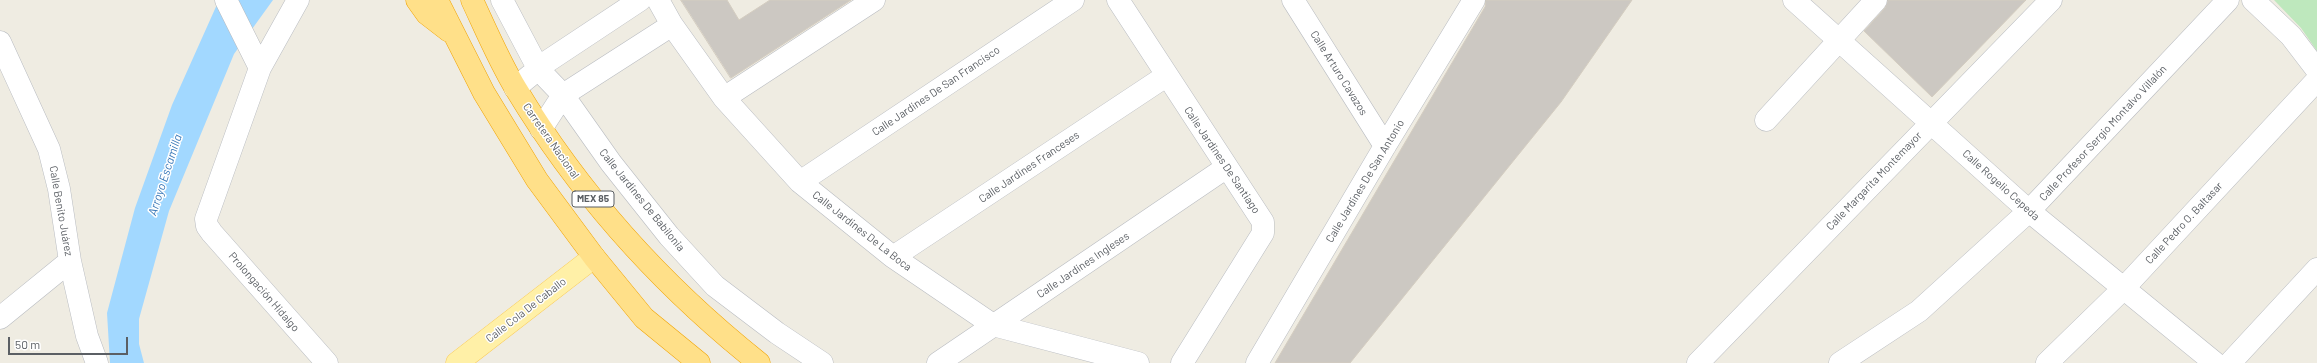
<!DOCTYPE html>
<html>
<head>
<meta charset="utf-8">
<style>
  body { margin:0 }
  #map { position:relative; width:2317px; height:363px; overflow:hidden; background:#efece2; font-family:Barlow,sans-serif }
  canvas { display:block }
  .scale { position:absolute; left:8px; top:337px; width:120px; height:18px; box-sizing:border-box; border:2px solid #5b5f64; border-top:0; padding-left:5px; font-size:12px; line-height:14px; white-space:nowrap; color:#5b5f64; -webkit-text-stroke:3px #fff; paint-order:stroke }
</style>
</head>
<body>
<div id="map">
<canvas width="2317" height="363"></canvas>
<div class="scale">50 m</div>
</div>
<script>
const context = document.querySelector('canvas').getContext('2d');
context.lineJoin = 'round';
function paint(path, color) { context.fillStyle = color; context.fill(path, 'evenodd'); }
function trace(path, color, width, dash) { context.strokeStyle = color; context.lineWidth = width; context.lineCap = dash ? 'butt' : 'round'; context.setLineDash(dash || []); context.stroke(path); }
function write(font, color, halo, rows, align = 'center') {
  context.font = font + ' Barlow,sans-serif'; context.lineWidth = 3; context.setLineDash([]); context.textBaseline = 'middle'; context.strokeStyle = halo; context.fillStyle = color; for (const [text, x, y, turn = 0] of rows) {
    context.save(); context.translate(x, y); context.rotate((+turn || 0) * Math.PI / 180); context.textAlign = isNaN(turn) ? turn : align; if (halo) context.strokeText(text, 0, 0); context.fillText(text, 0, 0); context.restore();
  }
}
paint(new Path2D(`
  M2274 0H2317V51L2301 28Z`), '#bee8bd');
paint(new Path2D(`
  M219 0H273L234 54 169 211 139 319V344L144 363H110L107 313 135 208 172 105Z`), '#a2d8ff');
const building = new Path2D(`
  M681 0H727L739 20 770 0H851L731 78Z
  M1486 0H1632L1561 102 1350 363H1275L1485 7Z
  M1888 0H2026L1932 97 1864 31 1885 8Z`);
paint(building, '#ccc8c2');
trace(building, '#d4cdc0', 1);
const minor = new Path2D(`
  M226 0 260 68
  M298 0 260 68 206 219 207 226 212 233 327 363
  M502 0 539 70 563 95 611 163 669 236 715 286 777 333 822 363
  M658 0 672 25 724 98 800 182 893 257 993 325 1138 363
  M1118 0 1263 222V233L1258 241 1182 363
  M1293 0 1385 146
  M1794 0 2029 211 2215 363
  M2253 0 2291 36 2317 70
  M0 42 49 149 59 189 70 261 87 336 97 363
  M515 88 548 61 640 0
  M724 98 874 0
  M1766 120 1876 0
  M541 129 563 95 672 25
  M800 182 1073 0
  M893 257 1166 76
  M0 318 70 261
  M938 363 1227 167
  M1257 363 1385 146 1474 0
  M1698 363 2051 0
  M1840 363 1919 311 2029 211 2228 0
  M2047 363 2123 289 2317 80
  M2230 363 2317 269`);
const major = new Path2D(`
  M457 363 594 257`);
const highway = new Path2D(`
  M417 0 427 14 449 31
  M437 0 484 93 537 180 594 257 644 318 699 363
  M472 0C486 30 499 61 516 89 581 197 661 285 759 363`);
trace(minor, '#b8bbc0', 23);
trace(major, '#fac850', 23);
trace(highway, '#f1a300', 23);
trace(minor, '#fff', 22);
trace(major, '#fff0a7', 22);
trace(highway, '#ffe089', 22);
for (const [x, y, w] of [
  [593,199,42]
]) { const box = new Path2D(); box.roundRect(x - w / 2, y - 8, w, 16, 3); context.fillStyle = '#fff'; context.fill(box); trace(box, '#5b5f64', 1); }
write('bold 10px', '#5b5f64', null, [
  ["MEX 85",593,199]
]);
write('11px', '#5b5f64', '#fff', [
  ["Calle Arturo Cavazos",1339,73,58],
  ["Calle Jardines De San Francisco",936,91,-34],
  ["Calle Profesor Sergio Montalvo Villalón",2103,133,-47],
  ["Carretera Nacional",551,141,55],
  ["Calle Jardines De Santiago",1222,160,56],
  ["Calle Jardines Franceses",1029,167,-34],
  ["Calle Jardines De San Antonio",1365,181,-59],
  ["Calle Margarita Montemayor",1874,181,-46],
  ["Calle Rogelio Cepeda",2001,185,42],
  ["Calle Jardines De Babilonia",642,200,51],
  ["Calle Benito Juárez",61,211,80],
  ["Calle Pedro O. Baltasar",2184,223,-47],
  ["Calle Jardines De La Boca",862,231,38],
  ["Calle Jardines Ingleses",1083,265,-34],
  ["Prolongación Hidalgo",264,292,49],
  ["Calle Cola De Caballo",526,310,-38]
]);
write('italic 12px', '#3978b8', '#fff', [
  ["Arroyo Escamilla",165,175,-72]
]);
</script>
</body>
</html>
